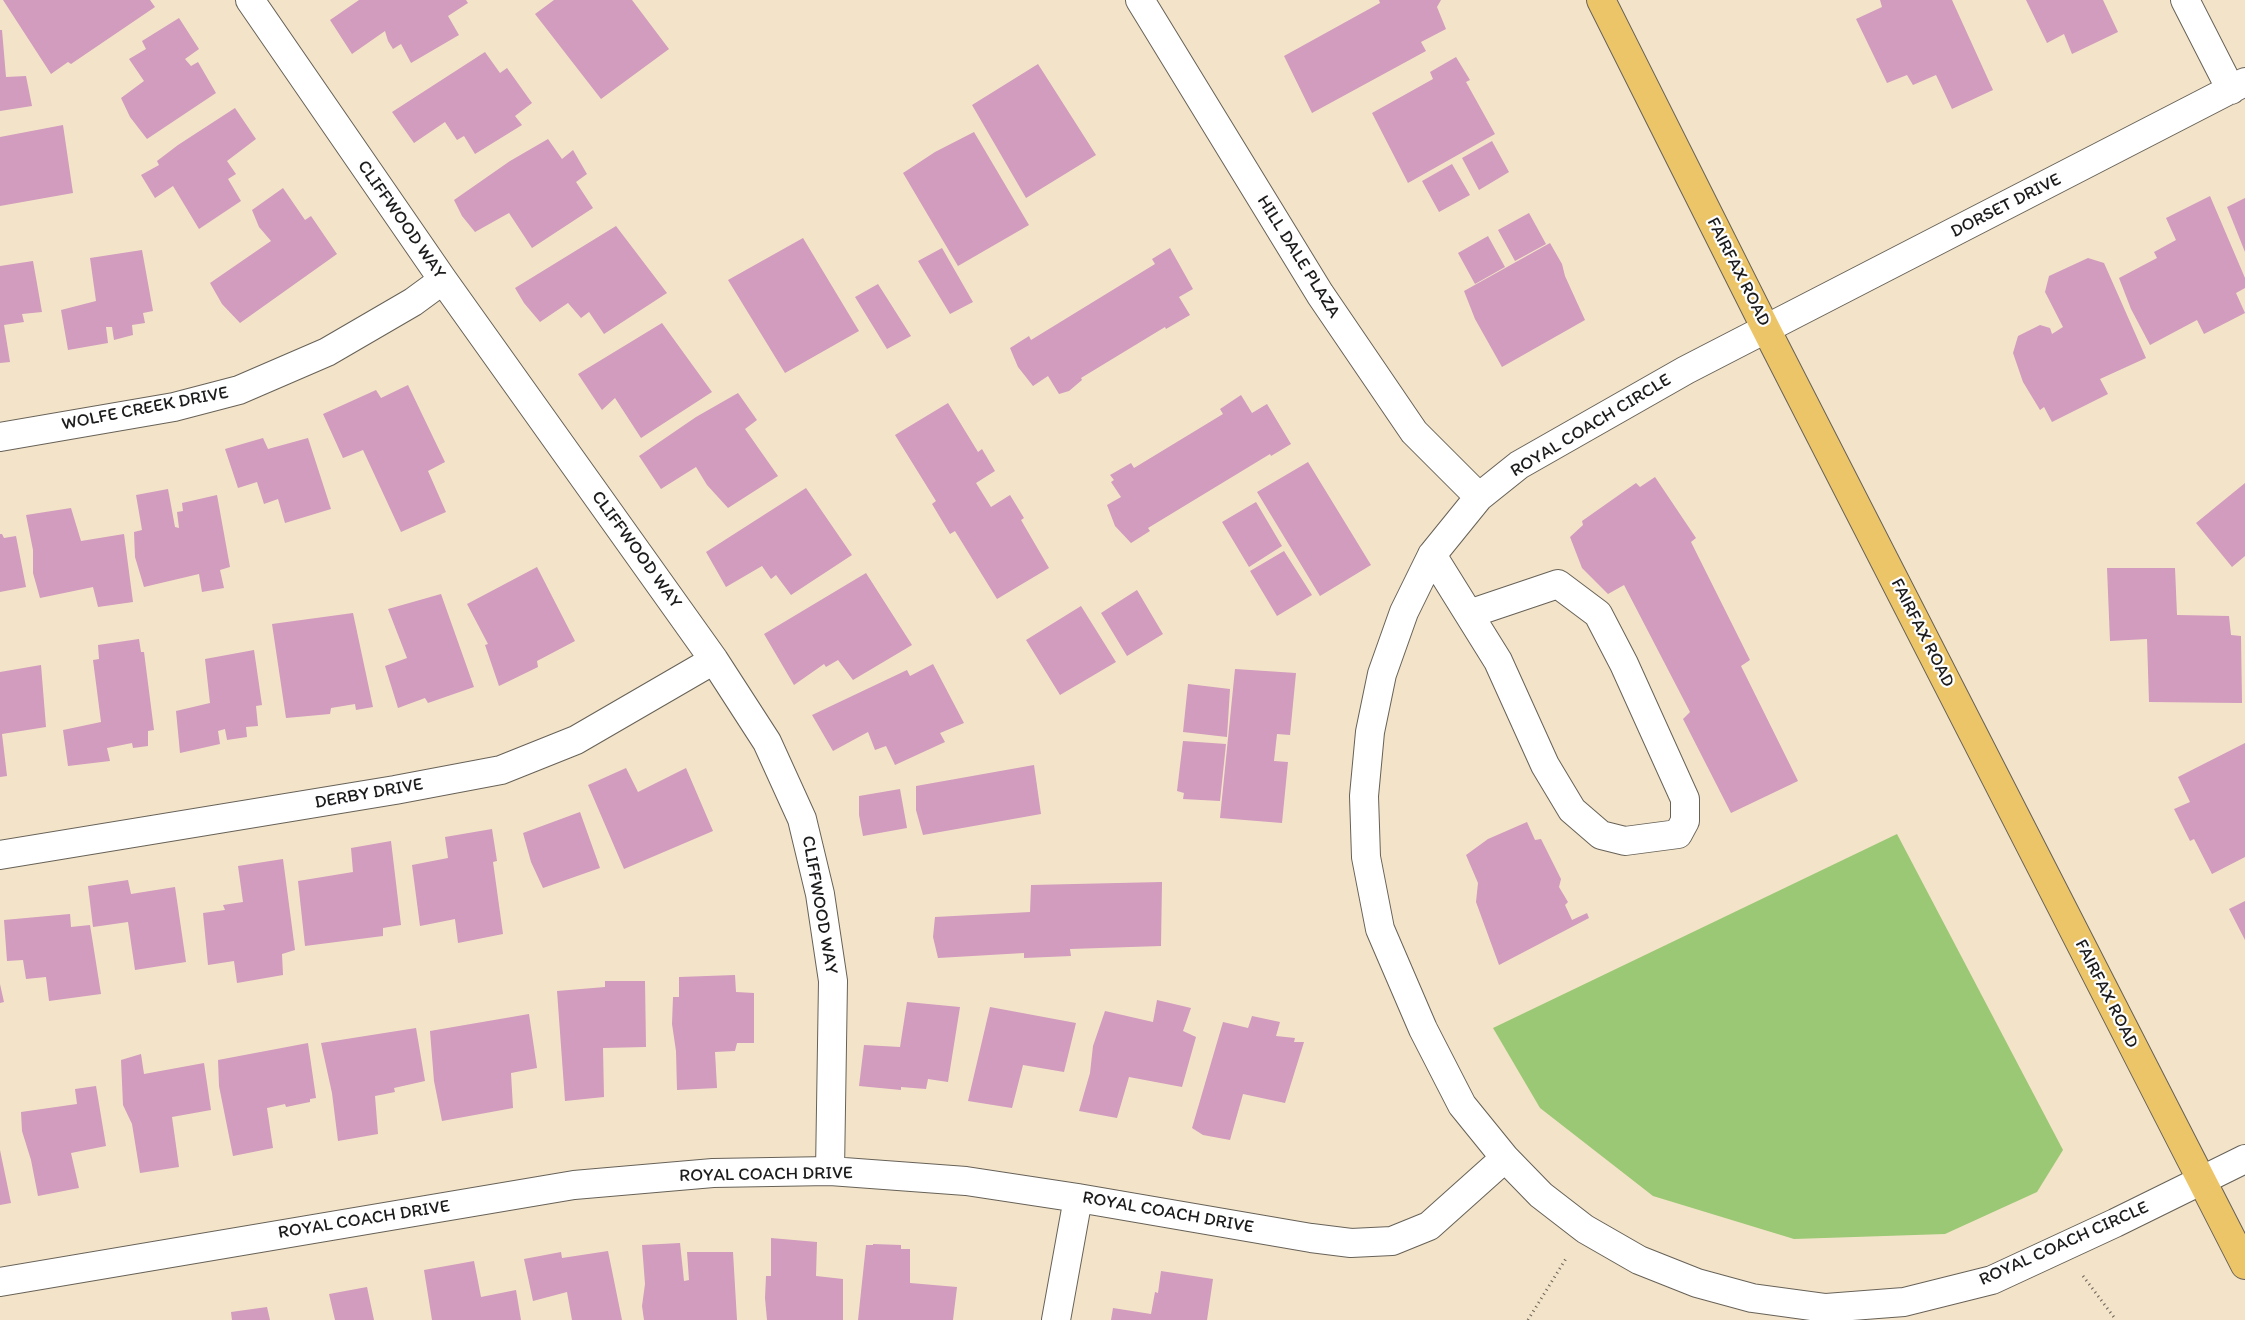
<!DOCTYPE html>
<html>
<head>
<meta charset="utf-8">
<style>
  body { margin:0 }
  canvas { display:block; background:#f3e3c8 }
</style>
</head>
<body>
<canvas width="2245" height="1320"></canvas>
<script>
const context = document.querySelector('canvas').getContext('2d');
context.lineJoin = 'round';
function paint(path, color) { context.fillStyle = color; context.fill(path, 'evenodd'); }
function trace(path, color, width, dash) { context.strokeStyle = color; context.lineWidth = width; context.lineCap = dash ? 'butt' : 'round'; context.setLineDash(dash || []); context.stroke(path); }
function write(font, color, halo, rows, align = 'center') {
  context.font = font + ' Itim,sans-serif'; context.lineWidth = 4.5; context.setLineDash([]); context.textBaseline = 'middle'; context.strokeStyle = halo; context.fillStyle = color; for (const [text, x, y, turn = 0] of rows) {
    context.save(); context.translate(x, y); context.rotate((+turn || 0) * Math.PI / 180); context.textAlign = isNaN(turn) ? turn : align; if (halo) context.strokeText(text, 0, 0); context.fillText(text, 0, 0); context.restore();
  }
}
paint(new Path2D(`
  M1897 834 2063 1150 2037 1192 1945 1234 1794 1239 1653 1196 1540 1108 1493 1028Z`), '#9bc875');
paint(new Path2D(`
  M3 0H150L155 7 71 64 68 62 51 74Z
  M359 0H466L468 3 448 16 459 35 411 63 401 44 393 49 388 41 385 31 352 54 330 20Z
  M554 0H632L669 49 601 99 535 14Z
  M1379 0H1441L1437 7 1446 29 1421 42 1426 51 1312 113 1284 56 1380 3Z
  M1880 0H1952L1993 90 1952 109 1936 75 1913 85 1907 75 1887 83 1856 19 1882 7Z
  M2026 0H2103L2118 32 2072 54 2064 34 2047 43Z
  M179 18 199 49 185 59 191 66 198 62 216 93 147 139 130 117 121 98 144 81 129 59 146 49 142 41Z
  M0 30H2L6 77 26 76 32 106 0 111Z
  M485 52 500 73 507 68 532 103 515 116 522 125 475 154 464 136 457 140 445 122 414 143 392 112Z
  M1456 57 1470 80 1466 82 1495 134 1408 183 1372 113 1433 79 1430 72Z
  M1038 64 1096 155 1026 198 972 105Z
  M235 108 256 139 227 161 236 174 228 179 241 201 199 229 173 186 155 198 141 175 159 165 157 161 178 145Z
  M63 125 73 193 0 206V137Z
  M974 132 1029 225 958 266 903 173 935 152Z
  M548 139 562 159 573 150 587 174 576 182 593 208 532 248 509 213 475 232 462 216 454 200 510 161Z
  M1492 141 1509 172 1479 190 1462 158Z
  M1452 164 1470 195 1439 212 1422 181Z
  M283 188 305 220 311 216 337 254 240 323 222 304 210 283 271 241 259 227 252 210Z
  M2210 196 2245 278V288L2236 293 2245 313 2204 334 2197 320 2150 345 2131 309 2119 278 2157 258 2154 252 2176 240 2166 218Z
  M2245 198V252L2227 207Z
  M1529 213 1546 244 1515 261 1498 230Z
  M616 226 667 293 604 334 589 312 581 318 568 303 540 322 524 303 515 288Z
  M1488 236 1505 267 1475 284 1458 253Z
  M803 238 859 331 785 373 728 280Z
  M1550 243 1562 264 1565 276 1585 320 1502 367 1475 319 1464 291Z
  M942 248 973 302 950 314 918 261Z
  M1170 248 1193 289 1179 297 1190 315 1166 329 1165 327 1081 378 1082 380 1069 391 1059 394 1048 376 1033 386 1018 367 1010 348 1029 336 1031 340 1155 264 1152 259Z
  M142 250 153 311 143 313 145 323 132 325 133 335 114 340 112 327H106L108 343 68 350 61 310 96 301 90 258Z
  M2088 258 2104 263 2146 358 2100 379 2108 394 2052 422 2044 407 2040 410 2023 382 2013 353 2018 336 2040 325 2050 328 2052 334 2063 327 2045 292 2049 276Z
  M33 261 42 312 22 314 24 322 4 325 10 362 0 363V266Z
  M878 284 911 336 887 349 855 297Z
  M662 323 712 392 641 438 615 398 602 410 578 374Z
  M408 385 445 462 428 471 446 512 401 532 363 450 343 458 323 414 376 390 381 398Z
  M738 393 757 420 745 429 778 476 728 508 707 485 696 467 661 489 639 456 696 417Z
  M1241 395 1252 413 1267 404 1291 444 1271 456 1270 454 1148 528 1150 531 1131 543 1115 526 1107 505 1121 497 1111 482 1114 480 1110 475 1131 463 1134 468 1223 414 1220 409Z
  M948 403 978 452 982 449 995 471 976 483 991 507 1010 495 1024 518 1021 520 1049 568 997 599 955 531 950 534 932 504 936 501 895 435Z
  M263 438 268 449 308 438 331 509 285 523 278 499 264 504 257 482 238 488 225 449Z
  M1308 462 1371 565 1320 596 1257 492Z
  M1655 477 1696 538 1691 542 1750 660 1741 666 1798 781 1731 813 1683 719 1690 712 1624 585 1608 594 1582 568 1570 537 1583 525 1582 521 1636 483 1640 487Z
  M2245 483V556L2232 567 2196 523Z
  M806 488 852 555 791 595 776 575 771 579 762 566 726 587 706 552Z
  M168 489 175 527 179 528 177 512 183 511 182 503 217 495 230 567 220 570 224 588 202 592 199 574 144 587 135 557 134 532 142 530 136 495Z
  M1256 502 1282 546 1249 567 1222 522Z
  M71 508 81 541 124 534 133 602 98 607 93 587 40 598 33 573V550L26 515Z
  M0 534H2L4 538 16 536 26 587 0 592Z
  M1284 551 1312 595 1277 616 1250 571Z
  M537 567 575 641 537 661 538 667 499 686 485 645 488 644 467 604Z
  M2107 568H2175L2177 615 2229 616 2231 635 2241 636 2242 703 2149 702 2147 639 2110 641Z
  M866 573 912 645 853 680 838 660 826 667 824 664 794 685 764 634Z
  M1137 590 1163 634 1127 656 1101 613Z
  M441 594 474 687 428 703 425 698 398 708 385 666 407 658 388 609Z
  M1081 606 1116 662 1060 695 1026 640Z
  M353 613 373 707 356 710 355 704 331 708 330 714 286 718 272 624Z
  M139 639 141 652H144L154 730 148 731V746L133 748 132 743 107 748 110 761 68 766 63 730 101 722 93 660 99 659 98 645Z
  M254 650 262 705 256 706 258 726 246 727 247 737 227 740 225 729 218 731 220 744 180 753 176 711 210 703 205 659Z
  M933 664 964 723 940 733 945 742 895 765 886 746 875 750 868 732 833 751 812 715 907 670 910 676Z
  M41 665 46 727 2 734 7 776 0 777V672Z
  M1235 669 1296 673 1290 735 1277 734 1274 761 1288 762 1282 823 1220 818Z
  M1188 684 1230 689 1227 737 1183 732Z
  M1183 741 1226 744 1220 801 1183 799 1184 793 1177 791Z
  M2245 743V857L2212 874 2194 839 2190 841 2174 809 2190 802 2178 777Z
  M1034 765 1041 814 923 835 916 810V786Z
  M626 768 638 792 686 768 713 831 624 869 588 785Z
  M900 789 907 828 863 836 859 815V796Z
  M580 812 600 868 543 888 531 862 523 833Z
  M1527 822 1535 840 1541 839 1561 879 1559 887 1568 902 1565 905 1572 920 1587 913 1589 918 1499 965 1476 902 1478 883 1466 855 1488 839Z
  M492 829 497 861 493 862 503 934 458 943 455 919 420 926 412 865 448 858 445 837Z
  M391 841 401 925 383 928V936L305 946 298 881 353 872 351 848Z
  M283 859 295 950 282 954 283 975 237 983 234 961 208 965 203 913 225 910 223 905 243 902 238 866Z
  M128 880 131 894 175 887 186 962 135 970 128 922 93 927 88 886Z
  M1162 882 1161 946 1070 949 1071 956 1024 958V953L938 958 933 937 935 917 1030 912 1031 885Z
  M2245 901V940L2229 909Z
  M70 914 71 927 90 925 101 994 49 1001 46 977 26 979 23 960 7 961 4 920Z
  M735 975 736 992 754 993V1043H737L735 1051 715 1052 717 1088 677 1090 676 1051 672 1024 673 997H679V977Z
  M605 981H645L646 1047 603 1048 604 1097 565 1101 557 991 605 987Z
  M0 984 4 1002 0 1003Z
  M1157 1000 1191 1008 1183 1031 1196 1037 1182 1087 1129 1077 1117 1118 1079 1111 1090 1073 1093 1046 1105 1011 1153 1022Z
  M907 1002 960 1007 948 1082 928 1079 926 1089 901 1087V1090L859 1086 864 1045 900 1047Z
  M990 1007 1076 1023 1064 1072 1023 1065 1012 1108 968 1101Z
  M529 1014 537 1068 511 1073 513 1108 442 1121 434 1081 430 1031Z
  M1252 1016 1280 1022 1276 1036 1295 1038 1294 1042H1304L1285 1103 1243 1094 1230 1140 1203 1135 1192 1128 1223 1022 1248 1028Z
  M416 1028 425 1081 394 1088 395 1092 375 1096 378 1134 338 1141 332 1093 321 1043Z
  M308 1043 316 1098 310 1099V1102L286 1107 285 1104 267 1108 273 1148 233 1156 219 1086 218 1060Z
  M141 1054 144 1074 204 1063 211 1110 172 1117 179 1167 140 1173 132 1124 123 1105 121 1060Z
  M96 1086 106 1146 71 1153 79 1188 38 1196 31 1160 22 1131 21 1112 77 1104 75 1089Z
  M0 1150 11 1203 0 1205Z
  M771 1238 817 1242 816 1276 843 1279V1320H767L765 1298 766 1276H771Z
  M680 1243 684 1281 689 1280 687 1252H733L737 1320H644L642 1306 645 1284 642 1245Z
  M873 1244 901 1245V1249H910V1283L957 1287 953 1320H858L866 1245H873Z
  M608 1251 622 1320H572L567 1292 533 1301 524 1259 561 1252 562 1258Z
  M474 1261 481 1297 516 1290 521 1320H432L424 1270Z
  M1161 1271 1213 1279 1207 1320H1111L1113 1308 1151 1314 1155 1292 1158 1293Z
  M367 1287 374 1320H335L329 1294Z
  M267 1307 270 1320H232L231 1312Z`), '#d19cbe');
const minor = new Path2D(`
  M250 0 443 280 714 660 767 742 802 819 820 894 833 981 830 1171
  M1140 0 1320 294 1414 432 1479 497
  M2185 0 2231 90
  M2245 82 1686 370 1519 465 1479 497 1432 555 1404 612 1382 674 1370 732 1364 796 1366 857 1380 929 1423 1029 1462 1105 1505 1158 1541 1195 1585 1229 1639 1260 1697 1283 1752 1298 1826 1308 1904 1302 1992 1280 2115 1223 2245 1159
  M0 437 174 407 239 390 327 352 413 302 443 280
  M1432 555 1498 661 1545 765 1572 810 1601 835 1625 841 1678 834 1685 821V799L1624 664 1598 614 1558 584 1469 614
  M0 855 395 790 501 770 576 740 714 660
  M0 1282 574 1185 713 1173 830 1171 966 1181 1078 1198 1311 1238 1351 1243 1392 1241 1429 1226 1505 1158
  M1056 1320 1078 1198`);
const major = new Path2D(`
  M1601 0 1766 329 2245 1265`);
trace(minor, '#676258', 30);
trace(major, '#676258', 30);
trace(new Path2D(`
  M2083 1276 2116 1320
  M1528 1320 1567 1257`), '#676258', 3, [1, 4]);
trace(minor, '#fff', 28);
trace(major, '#edc569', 28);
write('18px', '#1c1c1c', '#fff', [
  ["DORSET DRIVE",2006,206,-27],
  ["CLIFFWOOD WAY",401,220,55],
  ["HILL DALE PLAZA",1298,257,58],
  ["FAIRFAX ROAD",1738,272,63],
  ["WOLFE CREEK DRIVE",145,409,-11],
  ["ROYAL COACH CIRCLE",1591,426,-31],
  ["CLIFFWOOD WAY",636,550,54],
  ["FAIRFAX ROAD",1922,633,63],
  ["DERBY DRIVE",369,794,-10],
  ["CLIFFWOOD WAY",819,905,80],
  ["FAIRFAX ROAD",2106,994,63],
  ["ROYAL COACH DRIVE",766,1175,-1],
  ["ROYAL COACH DRIVE",1168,1213,10],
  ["ROYAL COACH DRIVE",364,1220,-9],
  ["ROYAL COACH CIRCLE",2064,1244,-24]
]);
</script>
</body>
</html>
